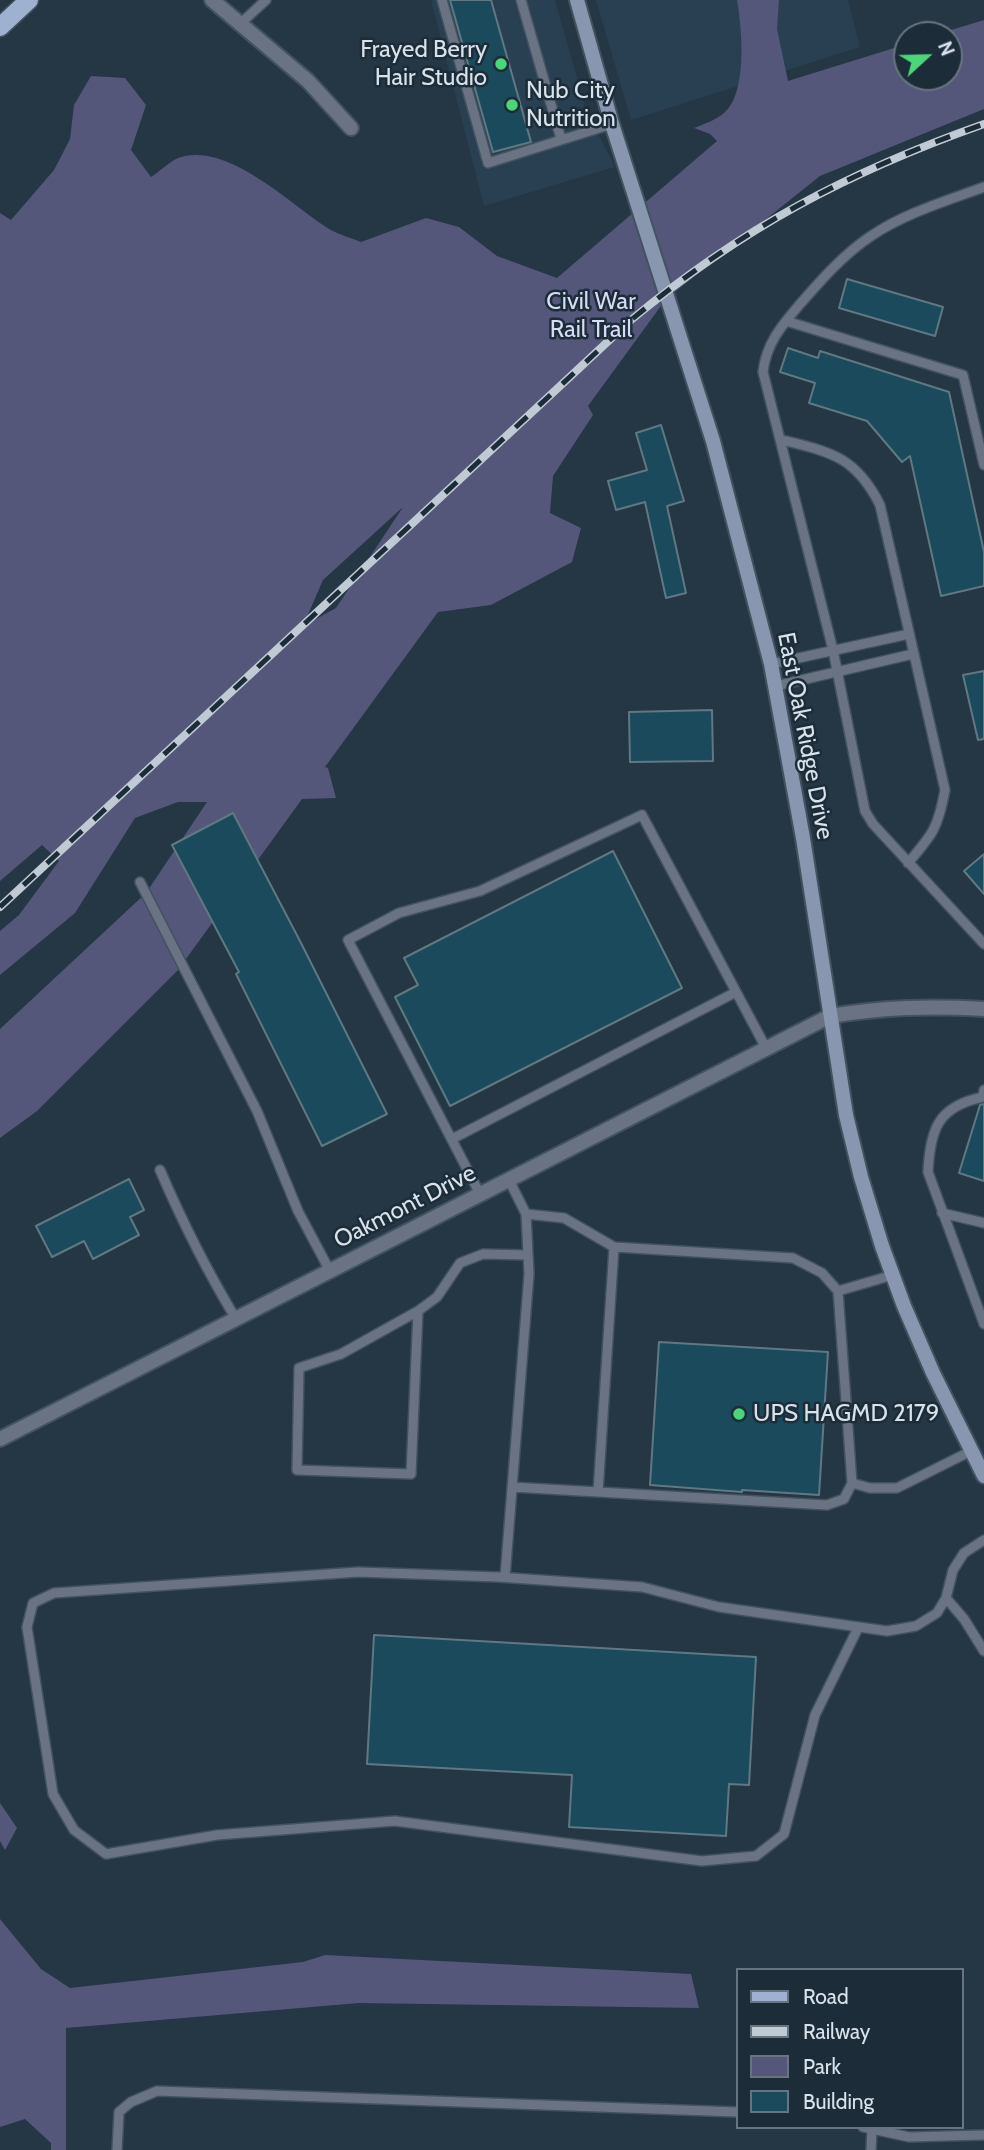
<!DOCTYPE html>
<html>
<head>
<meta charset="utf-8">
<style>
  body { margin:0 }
  #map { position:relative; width:984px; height:2150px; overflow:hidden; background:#253644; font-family:Cabin,sans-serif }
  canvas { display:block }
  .legend { position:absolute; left:736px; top:1968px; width:228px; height:161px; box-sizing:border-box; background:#1c2c39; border:2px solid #677580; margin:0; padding:9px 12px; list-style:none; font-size:21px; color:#d8e2eb }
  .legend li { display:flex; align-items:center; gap:14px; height:35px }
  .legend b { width:35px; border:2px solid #677580 }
  .north { position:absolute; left:893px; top:21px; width:70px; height:70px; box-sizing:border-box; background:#1c2c39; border:2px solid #677580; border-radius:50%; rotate:68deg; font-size:19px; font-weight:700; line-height:28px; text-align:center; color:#d8e2eb }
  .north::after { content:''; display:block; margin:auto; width:24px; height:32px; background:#4bd677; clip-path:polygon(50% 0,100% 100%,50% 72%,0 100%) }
</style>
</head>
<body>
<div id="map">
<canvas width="984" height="2150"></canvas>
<ul class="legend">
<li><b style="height:9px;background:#9fb1d1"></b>Road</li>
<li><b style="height:9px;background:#c0cad4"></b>Railway</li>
<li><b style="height:19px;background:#54577a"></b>Park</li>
<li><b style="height:19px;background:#1a4a5b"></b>Building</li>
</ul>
<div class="north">N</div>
</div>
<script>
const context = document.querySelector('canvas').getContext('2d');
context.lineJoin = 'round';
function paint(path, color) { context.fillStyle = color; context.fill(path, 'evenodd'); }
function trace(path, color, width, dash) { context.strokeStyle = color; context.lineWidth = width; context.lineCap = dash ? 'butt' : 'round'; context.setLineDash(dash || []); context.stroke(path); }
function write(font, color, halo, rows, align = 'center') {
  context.font = font + ' Cabin,sans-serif'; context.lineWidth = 5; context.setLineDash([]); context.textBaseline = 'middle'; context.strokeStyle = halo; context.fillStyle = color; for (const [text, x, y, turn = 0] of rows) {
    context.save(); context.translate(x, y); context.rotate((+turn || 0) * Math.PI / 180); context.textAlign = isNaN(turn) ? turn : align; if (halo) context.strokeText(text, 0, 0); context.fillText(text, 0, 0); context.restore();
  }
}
paint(new Path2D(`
  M431 0H555L586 110 615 167 484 206Z
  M596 0H848L860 47 631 120Z`), '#294052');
paint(new Path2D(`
  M737 0H779L777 29 788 81 907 44V77H949V35H935L984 20V109L820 176 666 299 588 406 593 415 553 476 550 513 581 528 572 562 491 605 438 612 325 767 328 768 336 798 302 799 178 970 37 1111 0 1138V1029L146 893 207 802H178L135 818 75 913 0 975V931L19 915 59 861 42 845 0 881V213L11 220 54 170 70 139 74 105 91 76 125 78 146 105 131 150 151 177C159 172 169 162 178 158 226 141 288 202 326 227 336 234 349 237 361 242L426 218 459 227 497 256 557 278 717 141 710 134 694 128C704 124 716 120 724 113 748 93 742 28 737 0ZM403 507 336 608 303 626 323 580Z
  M0 1803 17 1828 5 1850 0 1841Z
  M0 1919 41 1969 70 1988 303 1962 325 1955 691 1974 699 2008 359 2003 66 2028V2150H51V2143L25 2119 0 2127Z`), '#54577a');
const building = new Path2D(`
  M450 0H491L531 142 493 152Z
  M847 279 943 307 935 336 839 308Z
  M788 348 818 358 820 351 949 392 984 552V586L941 596 910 456 902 462 867 421 809 403 815 383 780 372Z
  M661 425 684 501 667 506 686 593 666 598 645 502 616 510 608 481 647 470 636 433Z
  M984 671V739L978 740 963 675Z
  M712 710 713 761 630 762 629 712Z
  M233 813 300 941 387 1114 322 1146 236 974 239 972 172 845Z
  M613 851 682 988 450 1106 395 997 418 985 404 958Z
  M984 854V894L964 871Z
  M983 1104 984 1105V1181L959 1173 980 1105Z
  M129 1179 144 1210 130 1217 139 1235 93 1259 84 1241 52 1257 36 1226Z
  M659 1342 828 1352 819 1495 742 1490V1492L650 1485Z
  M374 1635 756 1657 749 1785 729 1784 726 1836 569 1827 572 1775 367 1764Z`);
paint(building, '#1a4a5b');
trace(building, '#607882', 2);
const lane = new Path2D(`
  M442 0 488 163 612 124
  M521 0 561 139
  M241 23 266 0
  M984 187C946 201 905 213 871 236 844 254 822 279 801 303 783 324 766 343 763 372L833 650 865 811 873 824 984 944
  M786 321 963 375 984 465
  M782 440C831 452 856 457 880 505L945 790C938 828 933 834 908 863
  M771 664 909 634
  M776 686 913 654
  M140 882 257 1111 298 1211 330 1271
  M984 1090 983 1097C939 1106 930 1128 928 1172L984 1324
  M452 1139 736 992
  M160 1170C182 1221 207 1271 236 1319
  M509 1180 526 1214 564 1218 614 1247 793 1258 822 1273 838 1291 852 1483 870 1488H897L971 1451
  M480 1194 348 940 399 913 480 891 642 815 766 1048
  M942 1213 984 1223
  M614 1247 598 1492 827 1505 844 1499 852 1483
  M838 1291 893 1275
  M418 1311 411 1474 297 1470 299 1368 341 1354 418 1311 437 1297 460 1263 483 1254 527 1255
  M512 1487 598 1492
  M505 1577 529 1274 526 1214
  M946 1598 964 1619 984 1651
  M858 1628 815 1715 784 1834 756 1856 702 1861 395 1821 217 1835 106 1854 74 1830 53 1794 27 1627 33 1603 54 1593 358 1572 498 1577 642 1587 719 1607 887 1631 916 1626 937 1613 946 1598 953 1570 964 1553 984 1540
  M863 2127 909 2137 984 2135
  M117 2150 119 2112 131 2102 157 2091 737 2112
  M871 2150 872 2129`);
const street = new Path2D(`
  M212 0 308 81 351 128
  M0 1439 830 1016C885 1007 929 1006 984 1009`);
const secondary = new Path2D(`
  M577 0 612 124 713 441 771 664 803 838 846 1115 861 1177 882 1246 904 1306 933 1373 984 1476`);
const primary = new Path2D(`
  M0 27 29 0`);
trace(lane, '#42525f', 12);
trace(street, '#42525f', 18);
trace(secondary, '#42525f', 18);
trace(primary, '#42525f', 21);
trace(lane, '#6a7383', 9);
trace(street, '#6a7383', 14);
trace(secondary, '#8896af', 14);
trace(primary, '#9fb1d1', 18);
const rail = new Path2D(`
  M0 907 631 320C742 228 848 172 984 124`);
trace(rail, '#c0cad4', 8);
trace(rail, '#1c2c39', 5, [16]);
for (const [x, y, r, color] of [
  [501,64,7,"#4bd677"],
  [512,105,7,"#4bd677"],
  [739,1414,7,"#4bd677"]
]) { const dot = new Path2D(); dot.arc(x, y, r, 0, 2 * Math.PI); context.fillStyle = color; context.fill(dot); trace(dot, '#1c2c39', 2.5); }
write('24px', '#d8e2eb', '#1c2c39', [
  ["Frayed Berry",487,50,"right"],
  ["Hair Studio",487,78,"right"],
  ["Nub City",526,91],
  ["Nutrition",526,119],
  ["UPS HAGMD 2179",753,1414]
], 'left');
write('24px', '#d8dbf5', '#1c2c39', [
  ["Civil War",591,302],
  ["Rail Trail",591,330]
]);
write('24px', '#d8e2eb', '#1c2c39', [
  ["East Oak Ridge Drive",805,736,79],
  ["Oakmont Drive",405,1207,-27]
]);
</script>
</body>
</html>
